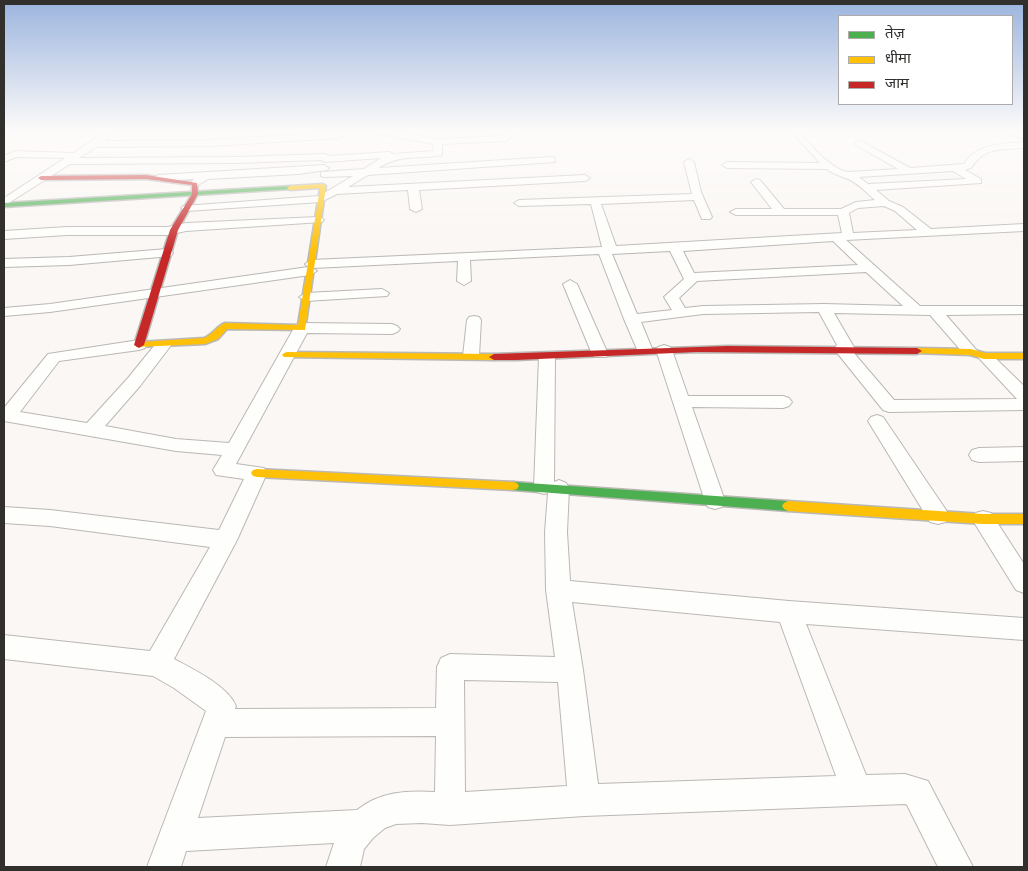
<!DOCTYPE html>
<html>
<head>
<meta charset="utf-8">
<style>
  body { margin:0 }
  #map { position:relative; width:1028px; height:871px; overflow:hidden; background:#faf7f4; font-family:Overpass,"Noto Sans Devanagari",sans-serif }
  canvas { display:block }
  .frame { position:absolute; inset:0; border:5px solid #32302d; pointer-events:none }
  .legend { position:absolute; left:838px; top:15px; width:175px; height:90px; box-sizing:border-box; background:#fff; border:1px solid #adacab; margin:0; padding:6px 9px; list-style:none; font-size:15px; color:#32302d }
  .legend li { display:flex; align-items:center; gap:10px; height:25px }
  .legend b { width:25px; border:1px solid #adacab }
</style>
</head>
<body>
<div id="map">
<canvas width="1028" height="871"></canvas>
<div class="frame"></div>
<ul class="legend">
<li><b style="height:6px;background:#4caf50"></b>तेज़</li>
<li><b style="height:6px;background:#ffc107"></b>धीमा</li>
<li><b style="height:6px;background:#c62828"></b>जाम</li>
</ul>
</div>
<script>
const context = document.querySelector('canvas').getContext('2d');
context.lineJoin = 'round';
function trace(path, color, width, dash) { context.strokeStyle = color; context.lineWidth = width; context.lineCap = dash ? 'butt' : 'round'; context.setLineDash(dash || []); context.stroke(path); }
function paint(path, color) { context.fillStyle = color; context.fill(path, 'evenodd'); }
const street = new Path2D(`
  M106 131H114L104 141 210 140 340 132 344 135 340 138 210 146 96 147 79 158 235 157 325 154 329 156 389 152 393 154 434 151 433 144 379 134 375 131H391L437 139 501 136 505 131H513L512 135 506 141 442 144V155C417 160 403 153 378 168L552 157 555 158V162L368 175 348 187 585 175 590 178 585 181 419 190 422 209 416 212 410 209 408 190 337 194 321 202 187 211 181 208 183 206 319 196 353 176 324 177 321 176V172L364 169 381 158 325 162 321 160 235 163 70 164 4 206V198L65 158 16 157 4 162V156L15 151 74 153Z
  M791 131H799C809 144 832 170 848 172L898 169 856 145 855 143 859 140 910 168 964 164C977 143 1002 144 1024 142V148C1001 150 985 146 971 168L965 170 981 179V183L876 190 889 201 903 207 931 229 1024 224V231L846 240 920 306H1024V314L946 315 979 353H990L1024 386V410L889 412 883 410 834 349 837 345 819 312 703 314 641 322 653 351 651 354H639L624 319 599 254 470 260 471 281 464 285 457 281 458 261 313 268 317 271 310 275 50 312 4 316V308L50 304 308 267 305 264 311 260 602 247 591 204 519 206 514 203 519 200 692 194 684 162 689 159 694 162 701 192 712 217 710 219H702L694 200 601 204 616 246 842 233 838 215H736L730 212 736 209H772L751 182 756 179 760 180 784 209H841L856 202 875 200C867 193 856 181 845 178 838 175 833 174 827 169L727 168 722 165 727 162 820 163ZM953 171 966 179 868 184 859 177ZM884 206 895 211 917 230 853 233 849 213 858 208ZM833 241 858 265 694 273 683 251ZM670 251 684 279 664 297 672 310 637 314 612 254ZM866 272 903 306 824 304 703 306 685 308 679 298 697 281ZM834 313 930 315 965 355H976L1017 399 894 400 853 352 855 349Z
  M1003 131H1014L1024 134V140Z
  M324 165 329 168 327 170 298 174 208 179 195 187 190 184 194 179 158 181 153 178 158 175Z
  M318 217 322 218 324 220 322 222 186 231 168 235H67L4 239V231L67 227H168L186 223Z
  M167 249 171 250 173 253 171 256 69 265 4 267V259L69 257Z
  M570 280 577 284 608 354 606 357H594L592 354 563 284Z
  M382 289 389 293 387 296 306 301 299 297 306 293Z
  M474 316 479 317 481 320 479 356 477 359H465L463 356 467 320 469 317Z
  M302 323 392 324 397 326 400 329 397 332 392 334 307 333 236 464 264 468 267 473 237 540 174 659C193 669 228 686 236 706L235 709 436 708 437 667 441 658 450 654 555 657 546 590 545 532 548 493 544 494 537 492 534 487 539 357 541 354H553L555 357 554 482 559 480 566 483 569 488 567 532 570 581 789 601 1024 618V640L806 624 866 775 905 774 928 781 973 867H938L907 805 905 804 584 816 450 825 422 823 396 824 385 828 373 838 364 849 360 867H326L334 843 186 851 181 867H147L206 711 174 688 153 676 4 659V635L150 651 210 547 50 526 4 523V507L50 510 219 530 244 479 216 475 213 470 222 455 176 451 4 421V408L48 354 139 340 145 342 147 345 145 348 139 350 59 361 20 412 87 423 128 378 158 341H170L172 344 140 386 105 426 176 439 229 443 294 328 297 325ZM572 602 780 622 836 776 598 784 583 670ZM464 680 558 682 567 786 465 792ZM436 736 435 792C407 790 379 792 357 810L198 818 225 737Z
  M664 345 670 347 672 350 688 396H783L789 398 792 402 789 406 783 408 692 407 725 501 722 507 715 509 708 507 705 501 656 350 658 347Z
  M877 415 883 417 946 510 949 516 946 522 938 524 930 522 868 421 871 417Z
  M1024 447V461L979 462 972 460 969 455 972 450 979 448Z
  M983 511 991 513 1024 564V593L1016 590 972 519 975 513Z`);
const fast = new Path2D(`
  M290 186 292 187V189L4 207V203Z
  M513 482 788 501 792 503 794 506 792 509 788 511 513 490 509 489 507 486 509 483Z`);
const slow = new Path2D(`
  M323 184 326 186 305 330 227 329 218 339 205 344 136 347V343L139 342 204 338C212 335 217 326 225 323L298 325 320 188 290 190 287 188 290 186Z
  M917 348 971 349 985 353H1024V359H984L970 355 914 353 912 351Z
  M287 352 494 354 499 357 494 360 284 357 282 355 284 353Z
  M257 469 513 482 517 483 519 486 517 489 513 490 257 477 253 476 251 473 253 470Z
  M788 501 983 514H1024V524H983L788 511 784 509 782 506 784 503Z`);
const jam = new Path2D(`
  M146 175 197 183 198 194 178 230 144 345 139 348 134 345 170 230 192 194V185L146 179 41 180 38 178 41 176Z
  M728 346 917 348 922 351 917 354 697 352 516 360H494L489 357 494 354Z`);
trace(street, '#bab8b5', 2);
trace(fast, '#bab8b5', 3);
trace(slow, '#bab8b5', 3);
trace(jam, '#bab8b5', 3);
paint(street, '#fefefd');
paint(fast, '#4caf50');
paint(slow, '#ffc107');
paint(jam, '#c62828');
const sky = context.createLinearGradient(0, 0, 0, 253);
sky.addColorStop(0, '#9bb4de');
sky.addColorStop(0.52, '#fdfbfa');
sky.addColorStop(1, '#fdfbfa00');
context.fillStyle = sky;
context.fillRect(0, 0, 1028, 253);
</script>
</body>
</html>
